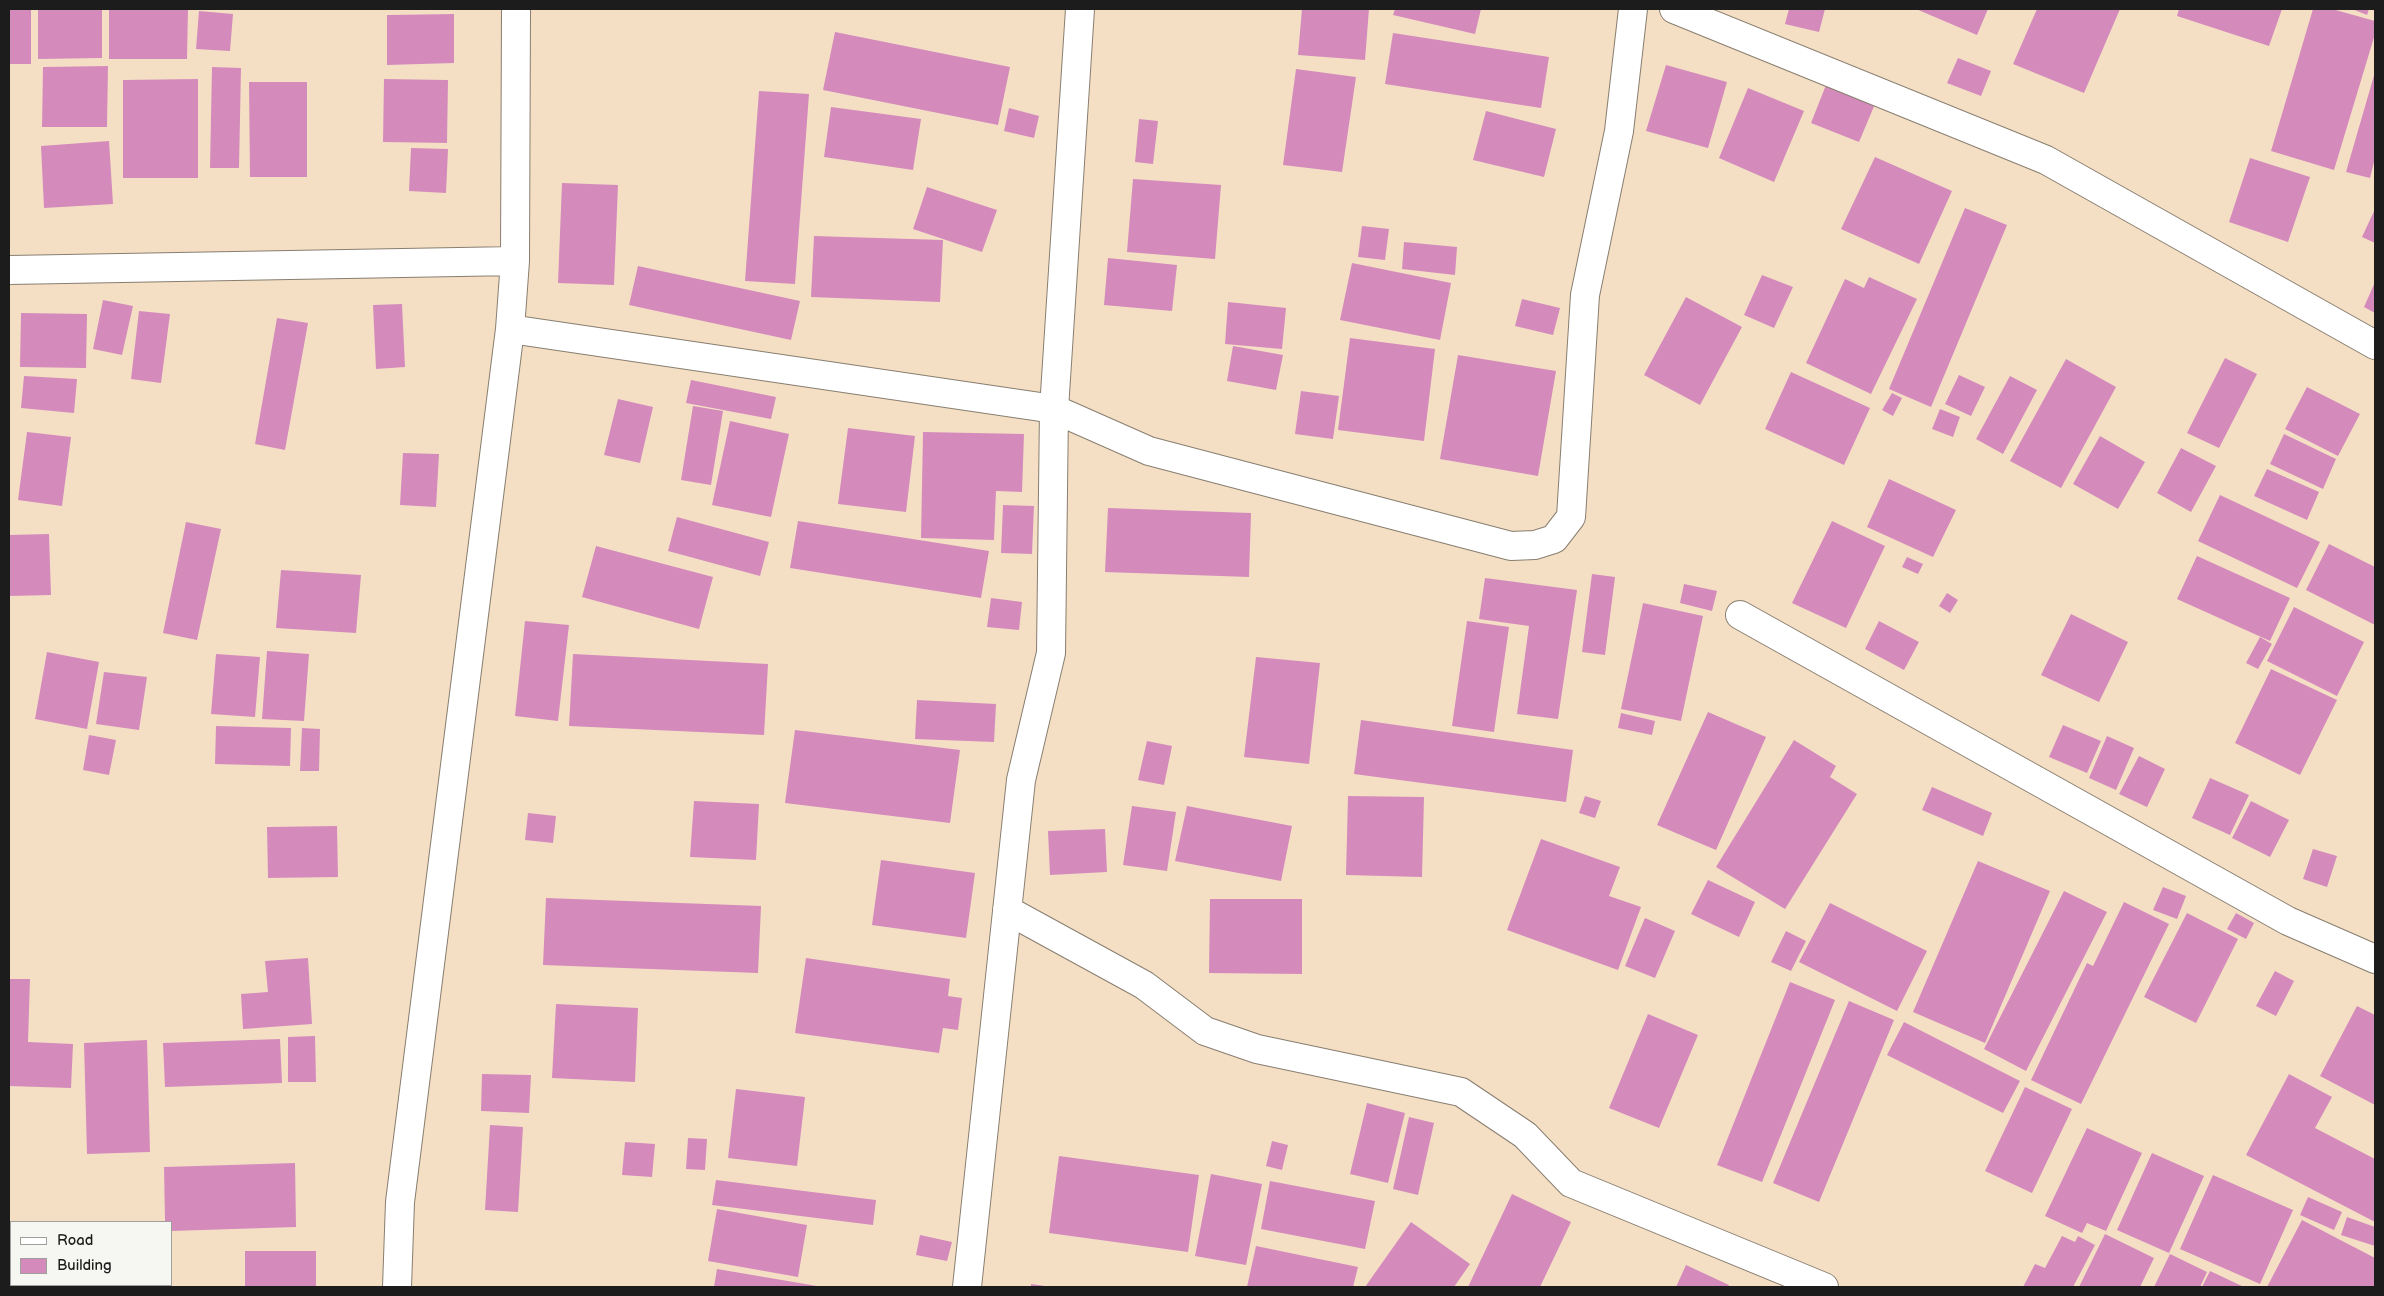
<!DOCTYPE html>
<html>
<head>
<meta charset="utf-8">
<style>
  body { margin:0 }
  #map { position:relative; width:2384px; height:1296px; overflow:hidden; background:#f4dfc5; font-family:"Balsamiq Sans",sans-serif }
  canvas { display:block }
  .frame { position:absolute; inset:0; border:10px solid #1c1c1c; pointer-events:none }
  .legend { position:absolute; left:10px; top:1221px; width:162px; height:65px; box-sizing:border-box; background:#f6f6f2; border:1px solid #9f9f9c; margin:0; padding:6px 9px; list-style:none; font-size:15px; color:#1c1c1c }
  .legend li { display:flex; align-items:center; gap:10px; height:25px }
  .legend b { width:25px; border:1px solid #9f9f9c }
</style>
</head>
<body>
<div id="map">
<canvas width="2384" height="1296"></canvas>
<div class="frame"></div>
<ul class="legend">
<li><b style="height:6px;background:#fff"></b>Road</li>
<li><b style="height:14px;background:#d48bbc"></b>Building</li>
</ul>
</div>
<script>
const context = document.querySelector('canvas').getContext('2d');
context.lineJoin = 'round';
function paint(path, color) { context.fillStyle = color; context.fill(path, 'evenodd'); }
function trace(path, color, width, dash) { context.strokeStyle = color; context.lineWidth = width; context.lineCap = dash ? 'butt' : 'round'; context.setLineDash(dash || []); context.stroke(path); }
paint(new Path2D(`
  M9 9 31 10V64H9Z
  M38 9H102V58L38 59Z
  M109 9H188L187 59H109Z
  M1302 9H1369L1365 60 1298 55Z
  M1395 9H1481L1475 34 1393 15Z
  M1789 9H1825L1819 32 1785 24Z
  M1916 9H1988L1977 35Z
  M2037 9H2120L2084 93 2013 64Z
  M2179 9H2282L2269 46 2177 16Z
  M2313 9H2332L2375 21V34L2334 170 2271 151Z
  M2352 9H2369L2367 15Z
  M199 11 233 14 230 51 196 49Z
  M454 14V63L387 65V15Z
  M835 32 1010 67 998 125 823 90Z
  M1393 33 1549 57 1541 108 1385 84Z
  M1958 58 1991 71 1981 96 1947 83Z
  M1666 65 1727 82 1708 148 1646 131Z
  M108 66 107 127H42L43 67Z
  M212 67 241 68 239 168H210Z
  M1296 69 1356 77 1342 172 1283 165Z
  M2375 72V158L2370 178 2346 172Z
  M198 79V178H123V80Z
  M384 79 448 80 447 143 383 142Z
  M249 82H307V177H250Z
  M1826 85 1875 104 1859 142 1811 123Z
  M1748 88 1804 111 1774 182 1719 158Z
  M759 91 809 94 795 284 745 281Z
  M831 107 921 119 913 170 824 157Z
  M1009 108 1039 116 1034 138 1004 131Z
  M1486 111 1556 129 1544 177 1473 160Z
  M1139 119 1158 121 1153 164 1135 162Z
  M109 141 113 204 44 208 41 146Z
  M411 148 448 149 446 193 409 191Z
  M1875 157 1952 191 1919 264 1841 229Z
  M2250 158 2310 177 2288 242 2229 222Z
  M1133 179 1221 185 1215 259 1127 252Z
  M562 183 618 185 614 285 558 283Z
  M927 187 997 210 982 252 913 229Z
  M1965 208 2007 225 1931 407 1889 389Z
  M2375 209V243L2362 237Z
  M1362 226 1389 229 1385 260 1358 257Z
  M814 236 943 240 940 302 811 297Z
  M1404 242 1457 247 1455 275 1402 269Z
  M1108 258 1177 265 1172 311 1104 305Z
  M1352 263 1451 283 1440 340 1340 320Z
  M638 266 800 301 791 340 629 305Z
  M1762 275 1793 287 1774 328 1744 315Z
  M1869 277 1917 299 1871 394 1806 363 1845 279 1864 288Z
  M2375 282V313L2364 307Z
  M1686 297 1742 327 1700 405 1644 375Z
  M1522 299 1560 308 1553 335 1515 326Z
  M103 300 133 306 122 355 93 349Z
  M1228 302 1286 308 1282 349 1225 344Z
  M402 304 405 367 376 369 373 305Z
  M139 311 170 314 161 383 131 379Z
  M21 313 87 314 86 368 20 367Z
  M277 318 308 323 285 450 255 444Z
  M1350 338 1435 349 1424 441 1338 430Z
  M1233 346 1283 355 1276 390 1227 381Z
  M1458 355 1556 371 1538 476 1440 459Z
  M2225 358 2257 374 2219 448 2187 433Z
  M2066 359 2116 387 2061 488 2010 461Z
  M1791 372 1870 408 1844 465 1765 429Z
  M1959 375 1985 387 1971 416 1945 404Z
  M24 376 77 379 74 413 21 408Z
  M2010 376 2037 390 2003 454 1976 439Z
  M691 380 776 397 771 419 686 403Z
  M2307 387 2360 414 2338 456 2285 429Z
  M1301 391 1339 396 1333 439 1295 434Z
  M1892 393 1902 398 1893 416 1882 410Z
  M618 399 653 407 640 463 604 455Z
  M693 406 723 411 711 485 681 480Z
  M1940 409 1960 417 1953 437 1932 429Z
  M730 421 789 434 771 517 712 505Z
  M848 428 915 436 906 512 838 504Z
  M27 432 71 437 62 506 18 500Z
  M923 432 1024 434 1022 492 996 491 994 540 921 538Z
  M2284 434 2336 459 2323 489 2270 464Z
  M2100 436 2145 462 2118 509 2073 484Z
  M2181 448 2216 466 2191 512 2157 493Z
  M403 453 439 454 436 507 400 505Z
  M2267 469 2319 492 2307 520 2254 496Z
  M1889 479 1956 510 1933 557 1867 527Z
  M2220 495 2320 542 2297 588 2198 541Z
  M1003 505 1034 506 1032 554 1001 553Z
  M1108 508 1251 513 1249 577 1105 572Z
  M677 517 769 542 760 576 668 551Z
  M798 521 989 551 981 598 790 568Z
  M1832 521 1885 546 1846 628 1792 603Z
  M186 522 221 529 197 640 163 633Z
  M49 534 51 595 9 596V535Z
  M2329 544 2375 567V625L2306 590Z
  M596 546 713 577 699 629 582 597Z
  M2197 556 2290 598 2270 641 2177 599Z
  M1907 557 1923 564 1918 574 1902 567Z
  M281 570 361 575 356 633 276 628Z
  M1592 574 1615 577 1605 655 1582 652Z
  M1485 578 1577 590 1558 719 1517 714 1529 626 1479 619Z
  M1684 584 1717 591 1712 611 1680 603Z
  M1947 593 1958 600 1950 613 1939 606Z
  M991 598 1022 602 1019 630 987 627Z
  M1643 603 1703 616 1681 721 1621 709Z
  M2294 607 2364 642 2337 696 2267 661Z
  M2071 614 2128 642 2099 702 2041 675Z
  M525 621 569 625 558 721 515 716Z
  M1467 621 1509 627 1494 732 1452 726Z
  M1879 621 1919 642 1904 670 1865 649Z
  M2260 637 2272 644 2258 669 2246 663Z
  M267 651 309 654 304 721 262 719Z
  M47 652 99 662 87 729 35 719Z
  M216 654 260 657 255 717 211 714Z
  M573 654 768 664 764 735 569 726Z
  M1256 657 1320 663 1309 764 1244 757Z
  M2271 669 2337 700 2300 775 2235 743Z
  M104 672 147 677 139 730 96 724Z
  M917 700 996 704 994 742 915 739Z
  M1708 712 1766 737 1716 850 1657 825Z
  M1621 713 1655 721 1652 735 1618 728Z
  M1361 720 1573 750 1566 802 1354 774Z
  M2063 725 2101 741 2087 773 2049 757Z
  M216 726 291 728 290 766 215 764Z
  M302 728 320 729 319 771H300Z
  M795 730 960 750 950 823 785 803Z
  M89 735 116 740 109 775 83 770Z
  M2107 736 2134 748 2116 790 2089 778Z
  M1794 740 1836 766 1830 777 1857 794 1785 909 1716 867Z
  M1147 741 1172 746 1164 785 1138 780Z
  M2139 756 2165 769 2147 807 2119 794Z
  M2210 778 2249 795 2230 835 2192 818Z
  M1932 787 1992 813 1983 836 1922 810Z
  M1348 796 1424 797 1422 877 1346 875Z
  M1585 796 1601 801 1595 818 1579 813Z
  M694 801 759 804 756 860 690 857Z
  M2251 801 2289 820 2270 857 2232 838Z
  M1132 806 1176 812 1167 871 1123 865Z
  M1187 806 1292 826 1281 881 1175 861Z
  M528 813 556 816 553 843 525 840Z
  M337 826 338 877 268 878 267 827Z
  M1105 829 1107 872 1050 875 1048 831Z
  M1541 839 1620 867 1609 896 1641 907 1618 970 1507 930Z
  M2313 849 2337 856 2327 887 2303 879Z
  M881 860 975 873 966 938 872 925Z
  M1978 861 2050 891 1985 1043 1913 1012Z
  M1708 880 1755 902 1739 937 1691 914Z
  M2163 887 2186 896 2177 919 2153 910Z
  M2064 891 2107 912 2026 1071 1984 1049Z
  M546 898 761 906 758 973 543 965Z
  M1210 899H1302V974L1209 973Z
  M2124 902 2169 924 2081 1104 2031 1080 2087 963 2093 966Z
  M1830 903 1927 951 1897 1011 1799 962Z
  M2187 913 2238 939 2196 1023 2144 997Z
  M2236 913 2254 923 2246 939 2227 929Z
  M1645 918 1675 931 1655 978 1625 966Z
  M1786 931 1806 941 1791 971 1771 962Z
  M308 958 312 1024 243 1029 241 994 268 992 265 961Z
  M806 958 950 979 948 996 962 998 958 1030 943 1028 939 1053 795 1033Z
  M2275 971 2294 981 2276 1016 2256 1006Z
  M9 979H30L28 1042 73 1044 71 1088 9 1086Z
  M1790 982 1835 1000 1762 1182 1717 1165Z
  M1849 1001 1894 1020 1819 1202 1773 1183Z
  M556 1004 638 1008 635 1082 552 1078Z
  M2357 1006 2375 1015V1105L2320 1076Z
  M1648 1014 1698 1035 1659 1128 1609 1108Z
  M1904 1022 2020 1081 2003 1113 1887 1055Z
  M315 1036 316 1082H288V1037Z
  M280 1039 282 1083 165 1087 163 1043Z
  M147 1040 150 1152 87 1154 84 1043Z
  M482 1074 531 1075 529 1113 481 1111Z
  M2289 1074 2332 1097 2315 1128 2375 1159V1222L2246 1155Z
  M2025 1087 2072 1109 2032 1193 1985 1171Z
  M736 1089 805 1097 797 1166 728 1158Z
  M1367 1103 1405 1113 1388 1183 1350 1174Z
  M1409 1117 1434 1123 1418 1195 1393 1189Z
  M490 1125 523 1127 518 1212 485 1210Z
  M2087 1128 2142 1153 2106 1231 2087 1223 2082 1233 2045 1216Z
  M688 1138 707 1139 705 1170 686 1169Z
  M1272 1141 1288 1145 1282 1170 1266 1166Z
  M625 1142 655 1144 652 1177 622 1175Z
  M2152 1153 2204 1176 2169 1253 2117 1230Z
  M1059 1156 1199 1175 1188 1252 1049 1233Z
  M295 1163 296 1227 171 1231V1222H165L164 1167Z
  M1211 1174 1262 1184 1246 1265 1195 1256Z
  M2213 1175 2293 1210 2260 1284 2180 1249Z
  M716 1180 876 1200 873 1225 712 1205Z
  M1270 1181 1375 1201 1365 1249 1261 1229Z
  M1512 1194 1571 1222 1540 1287H1468Z
  M2308 1197 2342 1212 2334 1230 2300 1215Z
  M717 1209 807 1225 798 1277 708 1261Z
  M2347 1217 2375 1227V1246L2341 1235Z
  M2302 1220 2375 1258V1287H2267Z
  M1411 1222 1470 1264 1454 1287H1365Z
  M2105 1234 2154 1258 2140 1287H2079Z
  M920 1235 952 1242 947 1261 916 1255Z
  M2062 1236 2075 1242 2078 1236 2095 1245 2073 1287H2023L2035 1264 2045 1268Z
  M1256 1246 1358 1267 1353 1287H1247Z
  M245 1251H316V1287H245Z
  M2170 1254 2207 1272 2200 1287H2154Z
  M1686 1265 1729 1285 1728 1287H1676Z
  M717 1269 817 1286V1287H714Z
  M2210 1271 2244 1287H2202Z
  M1031 1284 1045 1286V1287H1031Z`), '#d48bbc');
const street = new Path2D(`
  M1674 9 2046 160 2375 345
  M9 270 515 261
  M510 329 1054 409 1149 451 1511 546 1535 545 1554 539 1571 517 1585 295 1619 131 1633 9
  M1740 615 2288 921 2375 959
  M1007 910 1144 985 1205 1031 1257 1049 1461 1092 1525 1135 1571 1183 1824 1287
  M397 1287 400 1202 510 329 515 261 516 9
  M967 1287 1021 780 1051 653 1054 409 1080 9`);
trace(street, '#887e70', 30);
trace(street, '#fff', 28);
</script>
</body>
</html>
